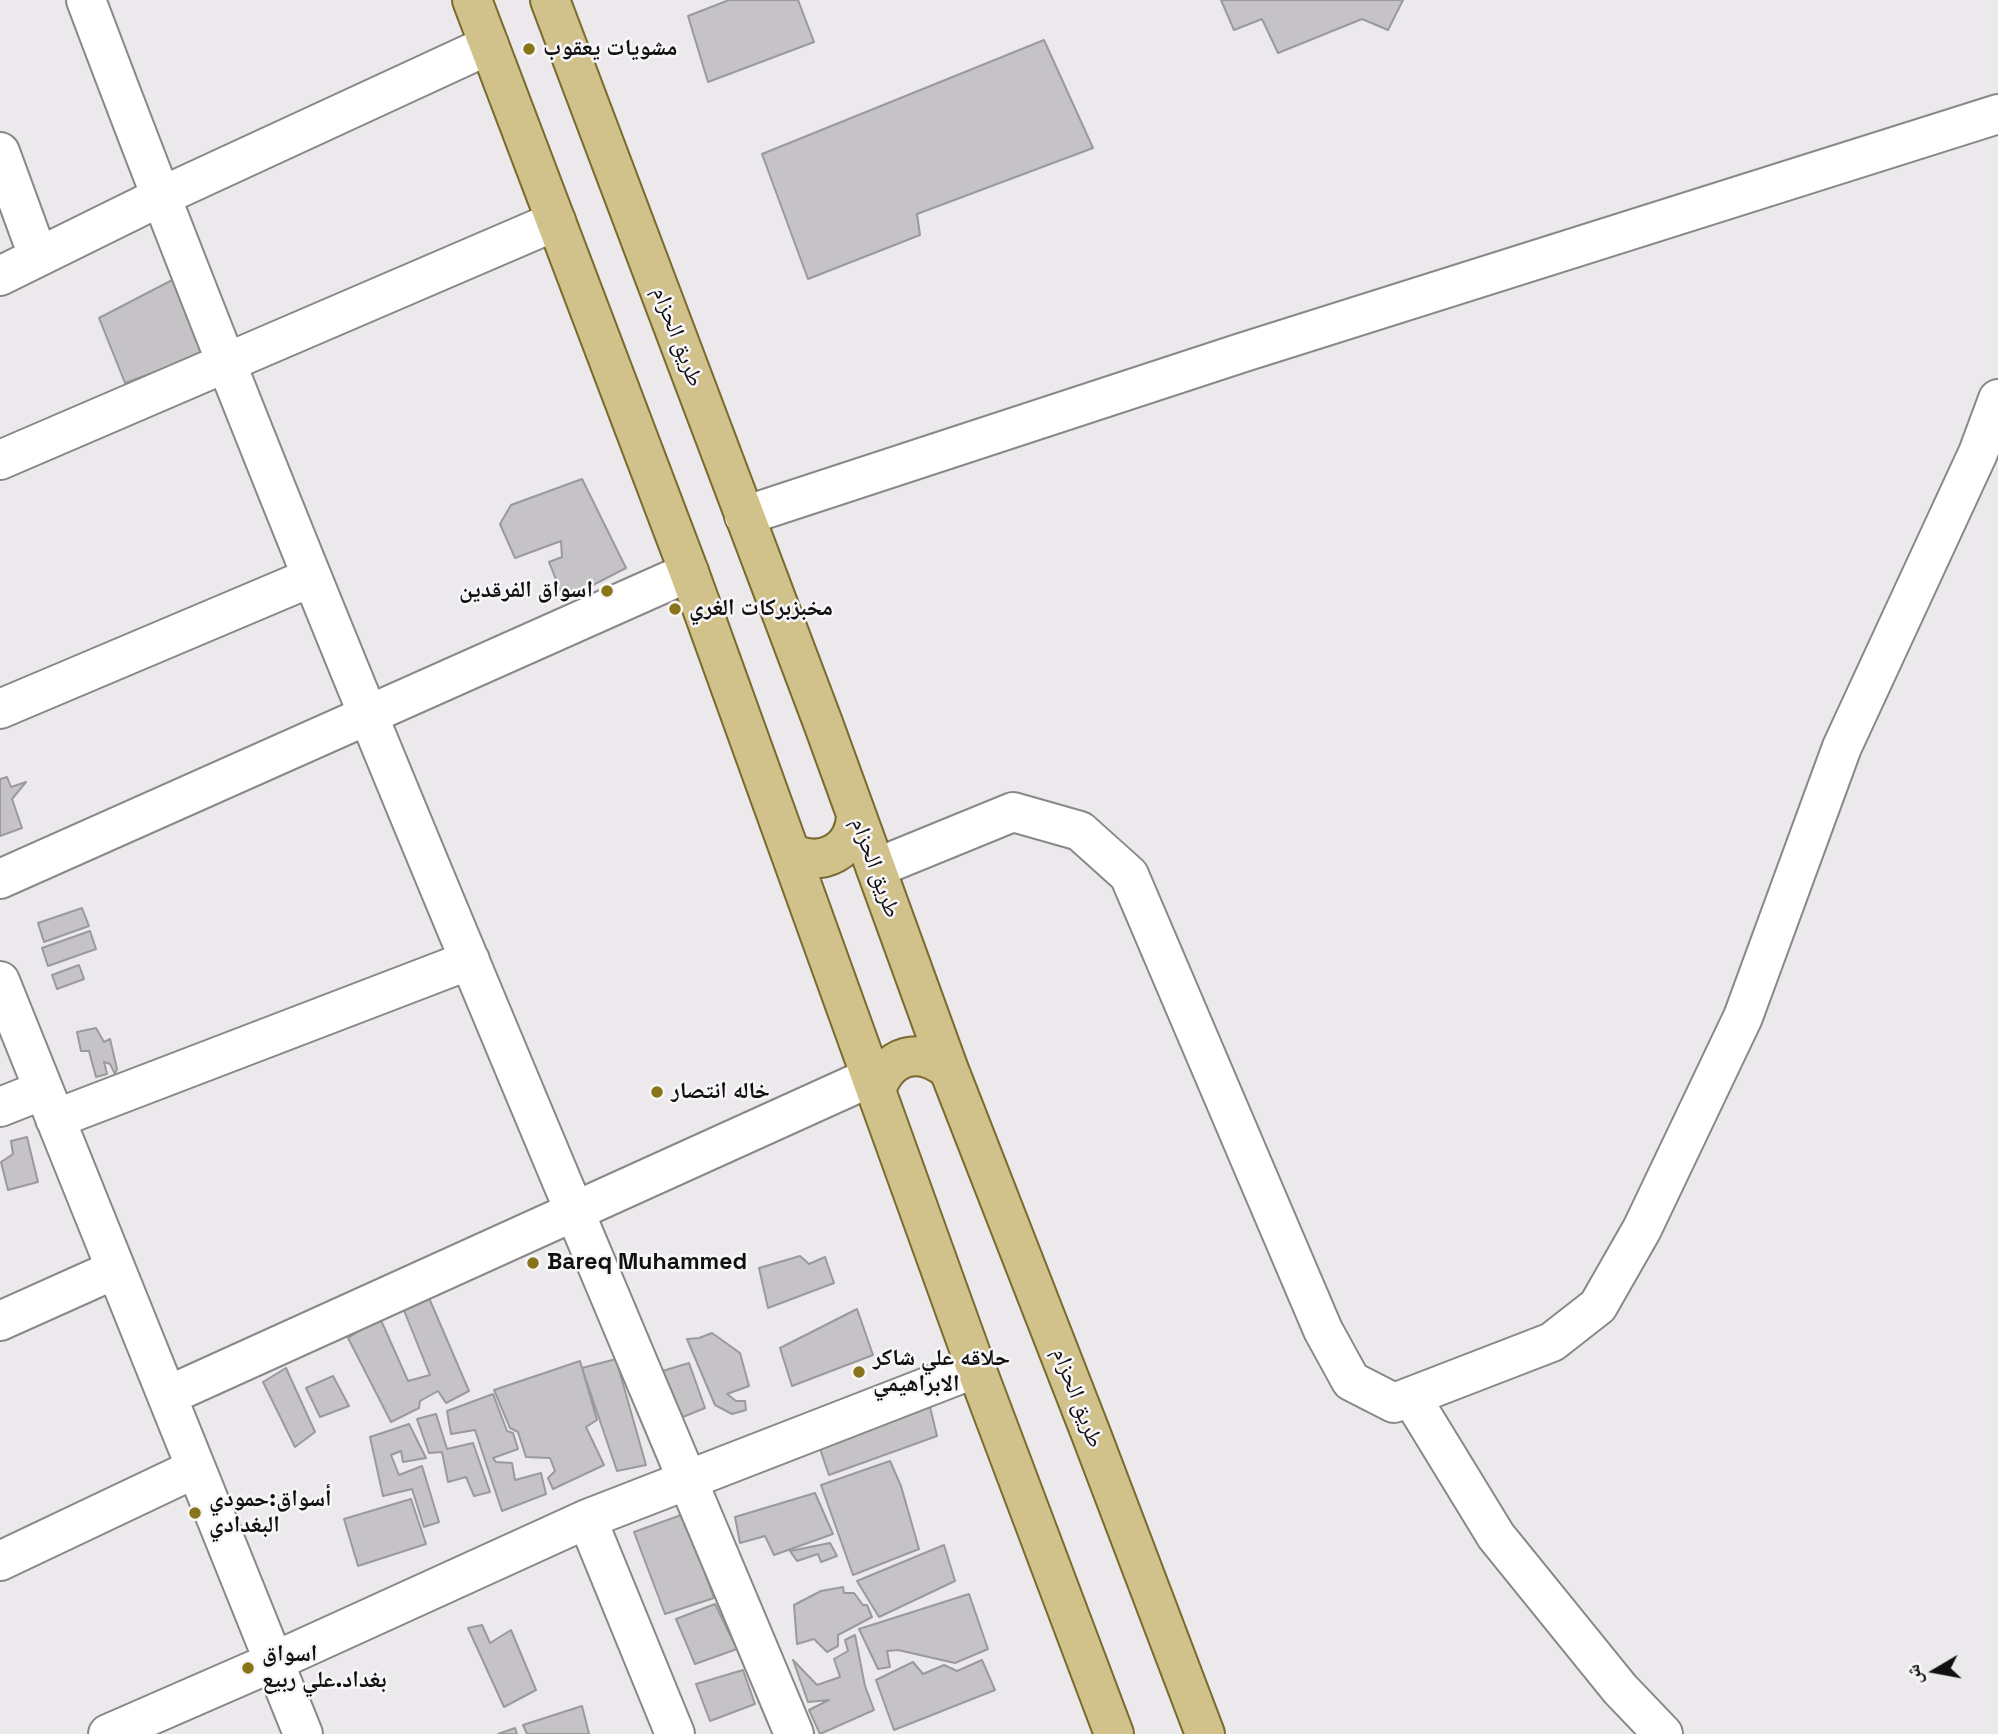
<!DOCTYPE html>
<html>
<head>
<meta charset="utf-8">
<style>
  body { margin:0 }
  #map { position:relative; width:1998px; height:1734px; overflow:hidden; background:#ece9ed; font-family:"Space Grotesk","Noto Naskh Arabic",sans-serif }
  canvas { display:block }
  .north { position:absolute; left:1900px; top:1636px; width:70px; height:70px; -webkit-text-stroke:5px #f9f6fa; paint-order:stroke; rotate:260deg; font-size:19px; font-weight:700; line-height:28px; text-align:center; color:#111011 }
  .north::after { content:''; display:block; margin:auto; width:24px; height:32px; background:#111011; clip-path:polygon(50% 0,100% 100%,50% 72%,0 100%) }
</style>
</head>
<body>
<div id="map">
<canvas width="1998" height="1734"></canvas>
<div class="north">ش</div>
</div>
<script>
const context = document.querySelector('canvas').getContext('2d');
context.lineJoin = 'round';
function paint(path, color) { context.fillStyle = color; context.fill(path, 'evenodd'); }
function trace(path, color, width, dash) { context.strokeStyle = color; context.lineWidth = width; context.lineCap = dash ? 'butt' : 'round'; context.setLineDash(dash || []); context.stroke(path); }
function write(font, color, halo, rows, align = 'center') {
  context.font = font + ' "Space Grotesk","Noto Naskh Arabic",sans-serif'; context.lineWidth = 5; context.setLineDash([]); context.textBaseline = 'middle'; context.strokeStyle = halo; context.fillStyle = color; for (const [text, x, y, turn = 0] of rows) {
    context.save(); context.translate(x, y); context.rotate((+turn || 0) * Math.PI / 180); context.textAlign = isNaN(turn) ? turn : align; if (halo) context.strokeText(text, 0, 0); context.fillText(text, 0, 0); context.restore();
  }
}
const building = new Path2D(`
  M729 0H798L814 42 708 82 688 16Z
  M1221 0H1403L1388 30 1362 19 1278 53 1262 19 1234 30Z
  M1044 40 1093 148 917 214 920 235 808 279 762 154Z
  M180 276 204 354 125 383 99 318Z
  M582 479 626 568 564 600 549 562 562 557 561 541 515 558 500 524 511 505Z
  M7 777 11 787 26 782 12 799 22 828 0 836V779Z
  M82 908 89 926 44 942 38 923Z
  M90 931 96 949 48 966 42 948Z
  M79 965 84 979 57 989 52 975Z
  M96 1028 104 1042 110 1039 117 1069 115 1074 110 1064 104 1062 107 1074 96 1077 89 1051H81L77 1032Z
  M27 1137 38 1182 8 1190 1 1162 13 1154 11 1141Z
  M800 1256 809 1264 825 1257 834 1283 768 1308 759 1268Z
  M429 1298 469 1391 446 1403 438 1391 420 1401 419 1408 391 1422 348 1338 380 1318 408 1381 430 1375 403 1308Z
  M857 1309 873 1355 792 1386 780 1348Z
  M712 1333 740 1353 749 1386 727 1394 736 1401H745L746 1410 732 1414 715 1405 687 1339 699 1338Z
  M616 1359 646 1465 617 1471 582 1368Z
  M580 1361 597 1420 586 1427 604 1465 553 1489 548 1478 555 1471 550 1458 526 1457 518 1432 510 1428 494 1390Z
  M689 1363 705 1408 673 1421 659 1372Z
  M286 1368 315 1432 295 1447 263 1382Z
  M333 1376 349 1406 320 1417 306 1388Z
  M493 1394 507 1431 513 1433 518 1449 493 1458 496 1462 512 1463 515 1480 541 1473 546 1494 502 1511 475 1430 451 1434 447 1411Z
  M930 1407 937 1436 829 1475 818 1443Z
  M436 1414 447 1449 473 1443 490 1492 474 1496 466 1477 448 1482 442 1452 429 1453 417 1419Z
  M409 1424 426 1458 403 1462 401 1451 391 1455 399 1475 422 1466 439 1522 424 1527 412 1489 383 1496 370 1437Z
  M890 1461 901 1486 919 1549 853 1575 821 1485Z
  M815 1493 833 1534 774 1555 765 1536 740 1543 735 1517Z
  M411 1499 426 1544 358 1566 344 1519Z
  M684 1514 714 1598 665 1614 634 1532Z
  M830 1543 837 1556 821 1562 818 1554 797 1561 790 1551Z
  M944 1545 955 1581 879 1617 857 1581Z
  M843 1587 844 1593H854L863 1605H867L872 1617 838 1635V1646L827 1652 814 1639 797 1644 794 1605 821 1591Z
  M969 1594 988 1649 955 1663 898 1650 887 1651 890 1667 878 1669 859 1629Z
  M715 1604 737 1649 695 1664 676 1619Z
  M482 1625 490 1643 511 1630 536 1690 504 1707 468 1628Z
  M855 1635 865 1686 874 1710 820 1734 809 1710 829 1700 808 1702 793 1660 817 1685 840 1677 834 1659 848 1651 845 1640Z
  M982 1660 995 1690 894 1730 876 1680 913 1662 923 1674 944 1665 957 1671Z
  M743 1670 755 1704 710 1721 696 1684Z
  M582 1706 589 1734H527L523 1725Z
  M515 1728 517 1734H498Z`);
paint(building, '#c5c3c6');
trace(building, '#9b999c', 2);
const minor = new Path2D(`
  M86 0C306 585 553 1158 794 1734
  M0 152 38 256
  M0 276 160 197 489 45
  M0 460 556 221
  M744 516 1241 353 1998 114
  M0 709 312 577
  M876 868 1013 812 1080 831 1129 875 1323 1330 1351 1381 1394 1403 1552 1342 1598 1306 1642 1229 1743 1017 1842 747 1978 453 1998 399
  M0 879 689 572
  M0 981 303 1734
  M0 1107 43 1090
  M55 1119 470 960
  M0 1321 116 1269
  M167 1396 871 1077
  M1411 1397 1496 1536 1620 1689 1663 1734
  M587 1519 675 1734
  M0 1561 196 1468
  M108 1734 273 1662 587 1519 976 1368`);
const major = new Path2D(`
  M472 0 689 572 976 1368 1114 1734
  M550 0 823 723 949 1070 1091 1434 1205 1734
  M790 852C821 869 855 851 856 815
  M876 1090C889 1054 919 1046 949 1070`);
trace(minor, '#8a878a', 42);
trace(major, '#796a2d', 42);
trace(minor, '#fff', 38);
trace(major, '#d0c28a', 38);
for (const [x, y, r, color] of [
  [529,49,7,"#897519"],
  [607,591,7,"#897519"],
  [675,609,7,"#897519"],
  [657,1092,7,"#897519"],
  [533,1263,7,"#897519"],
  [859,1372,7,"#897519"],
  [195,1513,7,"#897519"],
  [248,1668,7,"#897519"]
]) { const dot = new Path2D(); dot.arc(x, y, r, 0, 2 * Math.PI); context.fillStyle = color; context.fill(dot); trace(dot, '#f9f6fa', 2.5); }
write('bold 23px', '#111011', '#f9f6fa', [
  ["مشويات يعقوب",543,49],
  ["اسواق الفرقدين",593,591,"right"],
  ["مخبزبركات الغري",689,609],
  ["خاله انتصار",671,1092],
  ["Bareq Muhammed",547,1263],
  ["حلاقه علي شاكر",873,1359],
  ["الابراهيمي",873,1385],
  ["أسواق:حمودي",209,1500],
  ["البغدادي",209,1526],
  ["اسواق",262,1655],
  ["بغداد.علي ربيع",262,1681]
], 'left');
write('23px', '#111011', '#f9f6fa', [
  ["طريق الحزام",677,337,69],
  ["طريق الحزام",875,868,70],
  ["طريق الحزام",1077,1398,69]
]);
</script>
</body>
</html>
